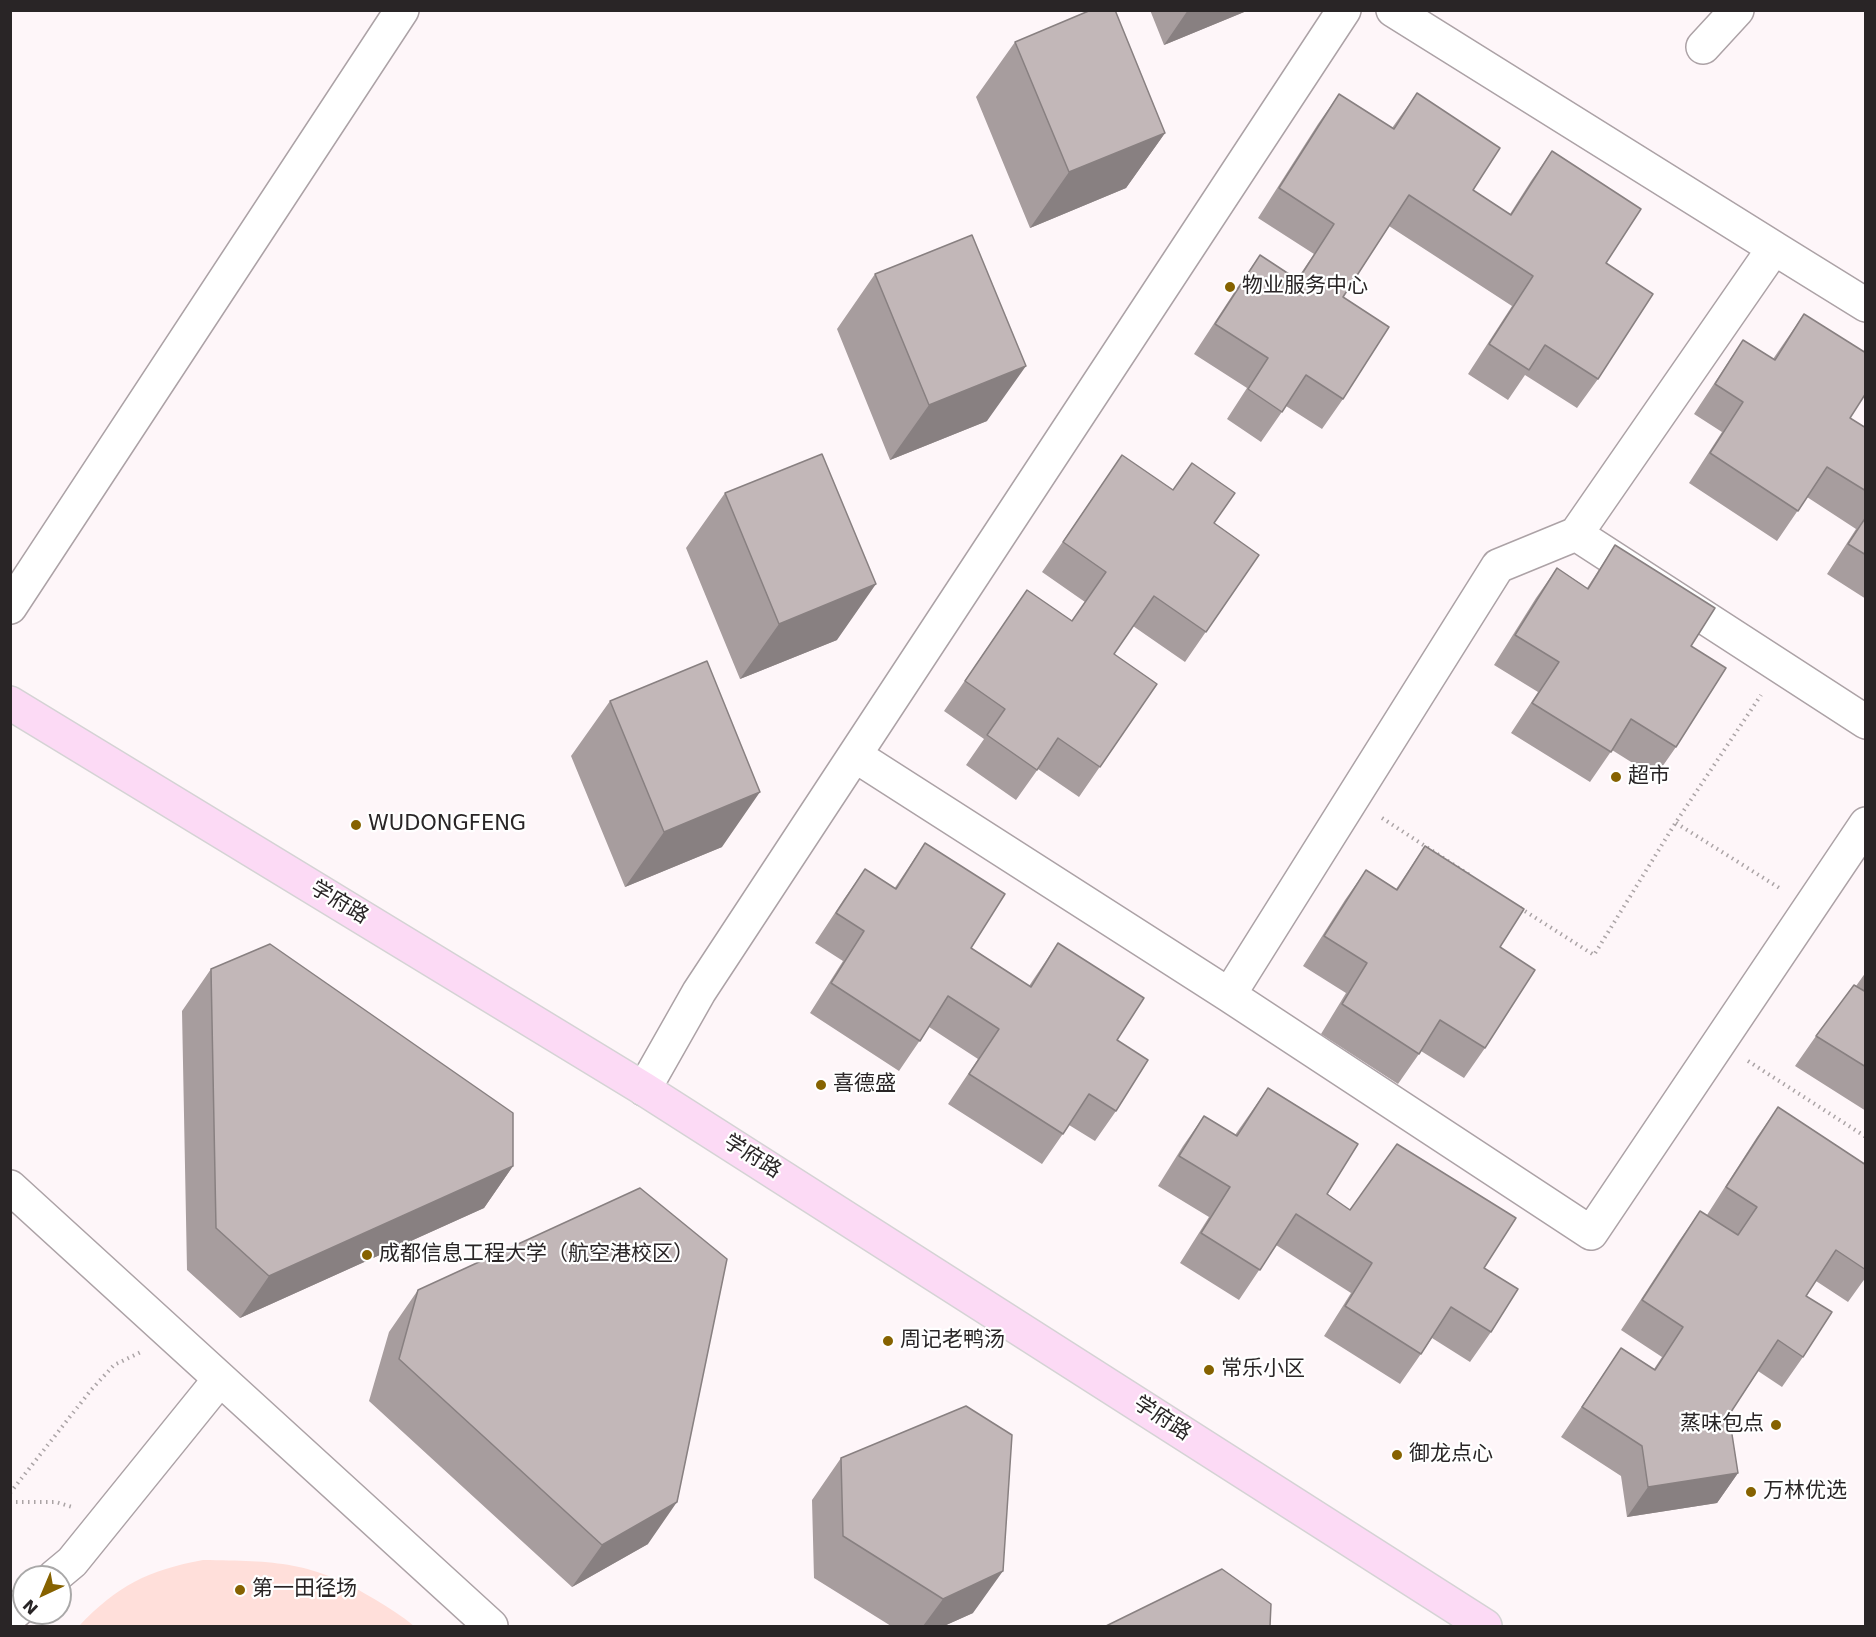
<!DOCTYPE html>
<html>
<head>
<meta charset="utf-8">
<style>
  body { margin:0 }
  #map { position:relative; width:1876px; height:1637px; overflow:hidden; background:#fef6f9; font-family:"DejaVu Sans",sans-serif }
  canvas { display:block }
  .frame { position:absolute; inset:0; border:12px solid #292526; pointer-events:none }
  .north { position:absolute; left:12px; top:1565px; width:60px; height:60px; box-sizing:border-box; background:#fff; border:2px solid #a9a8a8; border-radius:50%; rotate:224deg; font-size:16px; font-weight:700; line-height:24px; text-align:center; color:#292526 }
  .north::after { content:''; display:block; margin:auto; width:21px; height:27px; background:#866200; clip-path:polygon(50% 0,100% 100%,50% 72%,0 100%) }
</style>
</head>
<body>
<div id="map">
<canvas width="1876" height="1637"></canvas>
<div class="frame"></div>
<div class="north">N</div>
</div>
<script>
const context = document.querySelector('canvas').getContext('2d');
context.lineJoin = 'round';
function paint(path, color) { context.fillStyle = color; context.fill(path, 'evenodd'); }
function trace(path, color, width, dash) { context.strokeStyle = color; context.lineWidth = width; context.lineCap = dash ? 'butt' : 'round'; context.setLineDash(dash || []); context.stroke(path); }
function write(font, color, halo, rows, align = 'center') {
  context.font = font + ' "DejaVu Sans","Noto Sans SC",sans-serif'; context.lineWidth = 4.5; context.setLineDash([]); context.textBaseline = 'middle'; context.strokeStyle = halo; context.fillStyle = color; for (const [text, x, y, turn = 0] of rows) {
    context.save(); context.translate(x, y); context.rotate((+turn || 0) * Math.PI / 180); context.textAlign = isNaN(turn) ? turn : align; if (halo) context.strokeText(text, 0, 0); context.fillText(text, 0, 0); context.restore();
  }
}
paint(new Path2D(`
  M203 1560C275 1561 313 1561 376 1600 389 1608 402 1616 414 1626H79C117 1586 148 1570 203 1560Z`), '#ffdfda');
const minor = new Path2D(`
  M1393 10 1774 248 1576 534 1866 722
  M1703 47 1737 10
  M1774 248 1866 305
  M10 607 402 10
  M856 756 1229 995 1591 1233 1866 824
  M1229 995 1498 566 1576 534
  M644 1089 699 992 1344 10
  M10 1187 491 1626
  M54 1577 72 1562 220 1379
  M10 1616 24 1604`);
const major = new Path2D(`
  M10 703 644 1089 1485 1626`);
trace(minor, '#aca2a6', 36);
trace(major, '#d4d3d4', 36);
trace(new Path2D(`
  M1382 818 1471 876
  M1676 823 1781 889
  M1520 908 1594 955 1676 822 1761 695
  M1748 1061 1866 1137
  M10 1493 91 1390 114 1365 141 1352
  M10 1502H56L72 1507`), '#aba4a6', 4, [1.5, 4.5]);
trace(minor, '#fff', 33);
trace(major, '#fcdaf5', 33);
paint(new Path2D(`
  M1150 10H1249L1164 45Z
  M1015 42 1165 133 1126 188 1030 228 976 97Z
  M1417 93 1473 190 1510 214 1531 181 1552 151 1606 263 1598 379 1577 408 1525 375 1508 400 1468 374 1512 306 1389 226 1343 297V399L1322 429 1286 406 1261 442 1227 419 1247 388 1194 354 1239 285 1260 255 1297 279 1314 254 1258 218 1318 124 1339 94 1392 128Z
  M875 274 987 421 890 460 837 329Z
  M1804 314 1850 418 1866 428V599L1827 574 1856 529 1807 497 1777 541 1689 483 1722 432 1694 414 1723 370 1743 340 1773 359Z
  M1122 455 1214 523 1259 555 1185 662 1133 626 1114 654 1157 684 1079 797 1038 769 1016 800 966 765 984 739 944 711 1027 590 1072 621 1085 602 1042 572Z
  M725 493 837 640 740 679 686 548Z
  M1615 545 1691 646 1676 747 1655 777 1612 750 1590 782 1511 733 1538 692 1494 665 1536 598 1557 568 1587 588Z
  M610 701 722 847 625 887 571 756Z
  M925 843 971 948 1029 986 1058 943 1117 1040 1116 1111 1095 1141 1069 1125 1042 1164 948 1104 978 1059 929 1027 899 1071 810 1013 843 961 815 943 844 899 865 869 894 889Z
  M1425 846 1500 947 1485 1048 1464 1078 1421 1051 1398 1084 1321 1034 1346 993 1303 966 1345 900 1366 870 1396 889Z
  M211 969 513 1166 484 1208 240 1318 187 1270 182 1011Z
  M1866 972V1111L1795 1066 1816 1036 1856 986Z
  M1268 1088 1327 1194 1350 1210 1484 1268 1491 1332 1470 1362 1432 1338 1400 1384 1324 1336 1351 1293 1276 1245 1239 1300 1180 1263 1209 1217 1158 1186 1183 1146 1204 1116 1235 1135Z
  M1778 1107 1866 1165V1277L1848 1302 1816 1281 1806 1296 1803 1357 1782 1387 1758 1371 1729 1415 1738 1473 1717 1503 1627 1517 1621 1476 1561 1437 1621 1348 1654 1369 1662 1357 1621 1330 1679 1241 1700 1211 1707 1215 1757 1137Z
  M418 1290 648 1544 572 1587 369 1401 389 1332Z
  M841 1458 973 1613 944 1626H891L814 1578 812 1500Z`), '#a79d9e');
paint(new Path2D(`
  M1188 10H1249L1164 45Z
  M1165 133 1126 188 1030 228 1069 172Z
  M1026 366 987 421 890 460 929 405Z
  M876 584 837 640 740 679 779 624Z
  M760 792 722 847 625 887 664 832Z
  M513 1166 484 1208 240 1318 269 1276Z
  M1738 1473 1717 1503 1627 1517 1648 1487Z
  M677 1502 648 1544 572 1587 602 1545Z
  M1003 1571 973 1613 944 1626H923L943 1599Z`), '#888081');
const building = new Path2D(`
  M1091 10H1115L1165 133 1069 172 1015 42Z
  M1417 93 1500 148 1473 190 1511 215 1552 151 1641 209 1606 263 1653 294 1598 379 1545 345 1529 370 1489 344 1533 276 1409 195 1343 297 1389 327 1343 399 1306 375 1282 412 1248 389 1268 358 1215 324 1260 255 1298 280 1334 224 1279 188 1339 94 1394 129Z
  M972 235 1026 366 929 405 875 274Z
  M1804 314 1866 353V393L1850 418 1866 428V491L1827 467 1798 511 1710 453 1743 402 1715 384 1743 340 1775 360Z
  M822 454 876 584 779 624 725 493Z
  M1122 455 1173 490 1192 463 1235 493 1214 523 1259 555 1206 632 1154 596 1114 654 1157 684 1100 767 1058 738 1037 770 987 735 1005 709 965 681 1027 590 1072 621 1106 572 1063 542Z
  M1866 517V555L1848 544Z
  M1615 545 1715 608 1691 646 1726 668 1676 747 1631 719 1611 752 1532 703 1559 662 1515 635 1557 568 1588 589Z
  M707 661 760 792 664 832 610 701Z
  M925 843 1005 894 971 948 1031 987 1058 943 1144 998 1117 1040 1148 1060 1116 1111 1089 1094 1063 1134 969 1074 999 1029 948 996 920 1041 831 983 864 931 836 913 865 869 896 889Z
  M1425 846 1524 909 1500 947 1535 970 1485 1048 1440 1020 1419 1054 1342 1004 1367 963 1324 936 1366 870 1397 890Z
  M270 944 513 1113V1166L269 1276 216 1228 211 969Z
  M1854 985 1866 992V1067L1816 1036Z
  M1268 1088 1358 1144 1327 1194 1350 1210 1397 1144 1516 1218 1484 1268 1518 1289 1491 1332 1451 1307 1421 1354 1345 1306 1372 1263 1296 1214 1260 1270 1201 1233 1230 1187 1179 1156 1204 1116 1237 1136Z
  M1778 1107 1866 1165V1270L1836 1250 1806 1296 1832 1312 1803 1357 1778 1340 1729 1415 1738 1473 1648 1487 1642 1446 1582 1407 1621 1348 1655 1370 1683 1327 1642 1300 1700 1211 1738 1235 1757 1207 1726 1187Z
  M640 1188 727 1259 677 1502 602 1545 399 1359 418 1290Z
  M966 1406 1012 1435 1003 1571 943 1599 843 1536 841 1458Z
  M1222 1569 1271 1604 1270 1626H1106Z`);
paint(building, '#c2b7b8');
trace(building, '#888081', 1.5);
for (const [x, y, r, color] of [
  [1230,287,6,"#866200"],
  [1616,777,6,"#866200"],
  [356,825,6,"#866200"],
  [821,1085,6,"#866200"],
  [367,1255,6,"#866200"],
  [888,1341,6,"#866200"],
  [1209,1370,6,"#866200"],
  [1776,1425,6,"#866200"],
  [1397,1455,6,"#866200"],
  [1751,1492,6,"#866200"],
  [240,1590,6,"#866200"]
]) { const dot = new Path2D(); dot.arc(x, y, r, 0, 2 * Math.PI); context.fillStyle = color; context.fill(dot); trace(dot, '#fff', 2); }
write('21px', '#292526', '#fff', [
  ["物业服务中心",1242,287],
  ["超市",1628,777],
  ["WUDONGFENG",368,825],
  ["喜德盛",833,1085],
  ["成都信息工程大学（航空港校区）",379,1255],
  ["周记老鸭汤",900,1341],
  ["常乐小区",1221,1370],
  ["蒸味包点",1764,1425,"right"],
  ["御龙点心",1409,1455],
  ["万林优选",1763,1492],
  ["第一田径场",252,1590]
], 'left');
write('21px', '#292526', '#fff', [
  ["学府路",339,903,31],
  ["学府路",752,1157,32],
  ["学府路",1162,1419,33]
]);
</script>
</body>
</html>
